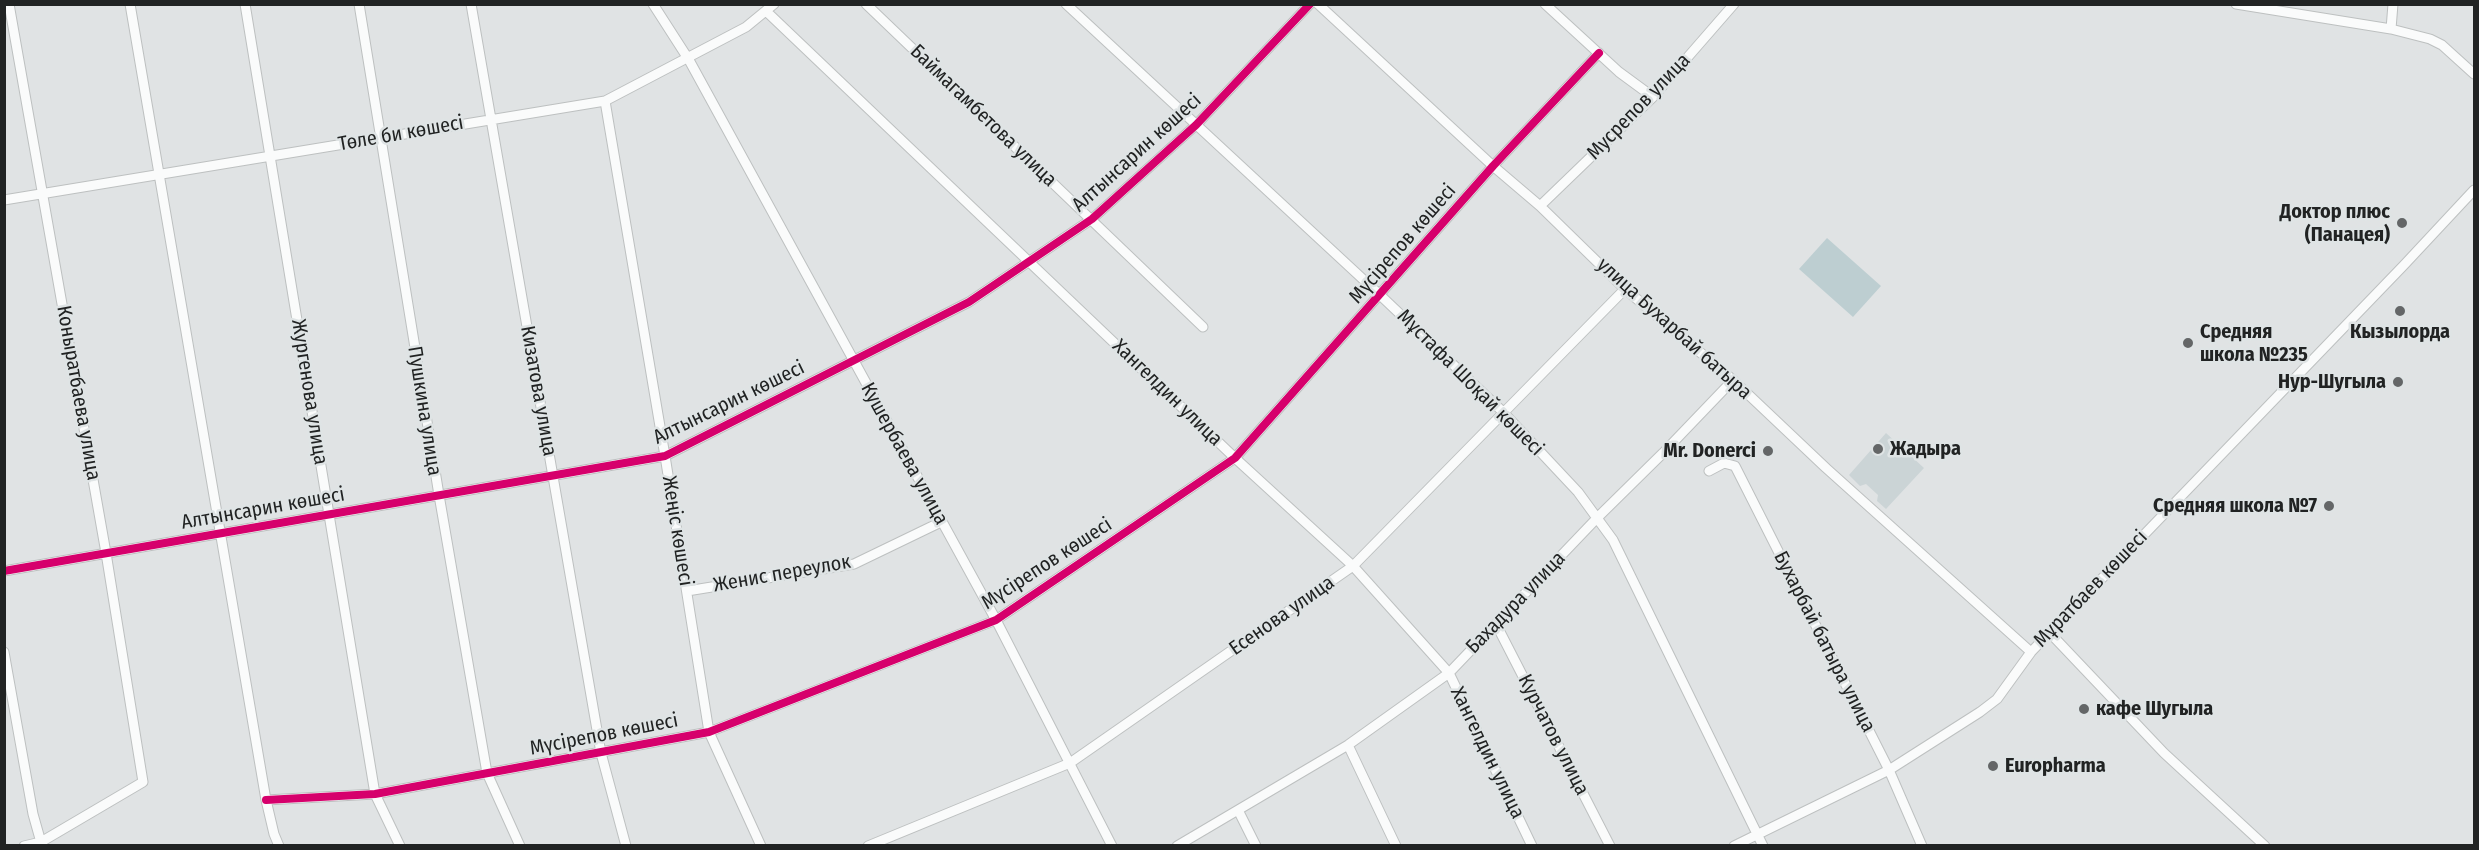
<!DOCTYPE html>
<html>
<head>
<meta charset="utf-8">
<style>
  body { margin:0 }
  #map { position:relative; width:2479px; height:850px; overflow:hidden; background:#e0e3e4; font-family:"Fira Sans Condensed",sans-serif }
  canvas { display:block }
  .frame { position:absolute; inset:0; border:6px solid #212323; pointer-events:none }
</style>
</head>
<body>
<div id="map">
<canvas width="2479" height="850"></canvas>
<div class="frame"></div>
</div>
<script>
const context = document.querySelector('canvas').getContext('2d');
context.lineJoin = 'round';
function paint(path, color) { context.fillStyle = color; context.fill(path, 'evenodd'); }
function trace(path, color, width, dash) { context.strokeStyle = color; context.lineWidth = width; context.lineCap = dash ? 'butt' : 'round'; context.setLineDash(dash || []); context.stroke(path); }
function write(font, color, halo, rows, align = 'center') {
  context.font = font + ' "Fira Sans Condensed",sans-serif'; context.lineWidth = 5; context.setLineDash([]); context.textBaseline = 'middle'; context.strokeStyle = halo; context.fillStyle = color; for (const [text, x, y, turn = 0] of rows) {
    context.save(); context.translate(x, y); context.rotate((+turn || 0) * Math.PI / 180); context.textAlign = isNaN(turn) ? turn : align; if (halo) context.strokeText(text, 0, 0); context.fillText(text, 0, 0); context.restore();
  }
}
paint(new Path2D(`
  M1886 433 1924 468 1886 509 1877 501 1878 495 1866 484 1860 486 1849 475Z`), '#cbd4d6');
paint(new Path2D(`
  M1827 238 1881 286 1853 317 1799 269Z`), '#bdced1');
const minor = new Path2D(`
  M9 4 106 553 143 782 41 842 24 846
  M130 4 266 800 274 834 279 846
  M245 4 375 794 400 846
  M359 4 439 495 487 773 520 846
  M471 4 601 753 626 846
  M653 4 689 60 996 620 1112 846
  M866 4 1203 327
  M1066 4 1380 295 1503 412 1578 492 1613 540 1763 846
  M1318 4 1493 166 1540 206 1625 289 1733 380 1826 468 2031 652
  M1545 4 1619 72 1653 97
  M2236 4 2391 29 2430 39 2442 45 2474 74
  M767 12 1235 458 1353 566 1449 673 1532 846
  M2391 29 2393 4
  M605 101 665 456 709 732 761 846
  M4 200 605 101 746 27 774 4
  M1540 206 1653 97 1734 4
  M1709 471 1724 463 1735 466 1889 770 1922 846
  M4 571 665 456 969 302 1092 219 1196 125 1310 4
  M687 591 854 564 941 522
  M1496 624 1610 846
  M2050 633 2164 753 2265 846
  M4 652 33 814 42 846
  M1348 745 1396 846
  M266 800 375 794 709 732 996 620 1235 458 1493 166 1599 53
  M1238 810 1256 846
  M868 846 1070 763 1353 566 1625 289
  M1177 846 1348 745 1449 673 1598 517 1663 453 1733 380
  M1734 846 1889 770 1980 712 1997 699 2031 652 2404 265 2474 190`);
trace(minor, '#bdc0c0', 11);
trace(minor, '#fafbfb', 9);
trace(new Path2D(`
  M4 571 665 456 969 302 1092 219 1196 125 1310 4
  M266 800 375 794 709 732 996 620 1235 458 1493 166 1599 53`), '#d6006c', 8);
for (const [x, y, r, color] of [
  [2402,223,6,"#646667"],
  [2400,311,6,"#646667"],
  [2188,343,6,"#646667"],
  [2398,382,6,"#646667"],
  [1878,449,6,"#646667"],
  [1768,451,6,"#646667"],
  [2329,506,6,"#646667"],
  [2084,709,6,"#646667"],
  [1993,766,6,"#646667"]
]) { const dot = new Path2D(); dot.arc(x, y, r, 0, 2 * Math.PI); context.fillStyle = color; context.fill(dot); trace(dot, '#dfe4e5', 2); }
write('20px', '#212323', '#dfe4e5', [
  ["Мусрепов улица",1639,107,-46],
  ["Баймагамбетова улица",983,116,44],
  ["Төле би көшесі",401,134,-10],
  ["Алтынсарин көшесі",1137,153,-42],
  ["Мүсірепов көшесі",1403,244,-49],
  ["улица Бухарбай батыра",1674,329,42],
  ["Мұстафа Шоқай көшесі",1470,383,45],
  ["Кизатова улица",538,391,80],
  ["Жургенова улица",309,392,81],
  ["Коныратбаева улица",78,393,80],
  ["Хангелдин улица",1167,393,44],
  ["Алтынсарин көшесі",729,403,-26],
  ["Пушкина улица",424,411,81],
  ["Кушербаева улица",904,454,61],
  ["Алтынсарин көшесі",263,509,-10],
  ["Жеңіс көшесі",677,531,81],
  ["Мүсірепов көшесі",1047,564,-33],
  ["Женис переулок",782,574,-10],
  ["Мұратбаев көшесі",2091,589,-46],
  ["Бахадура улица",1516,603,-46],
  ["Есенова улица",1282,616,-35],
  ["Бухарбай батыра улица",1824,642,63],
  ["Мүсірепов көшесі",604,735,-11],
  ["Курчатов улица",1553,735,63],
  ["Хангелдин улица",1487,753,64]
]);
write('bold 20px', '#212323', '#dfe4e5', [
  ["Доктор плюс",2390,212],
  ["(Панацея)",2390,235],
  ["Средняя",2200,332,"left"],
  ["школа №235",2200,355,"left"],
  ["Кызылорда",2400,332,"center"],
  ["Нур-Шугыла",2386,382],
  ["Жадыра",1890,449,"left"],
  ["Mr. Donerci",1756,451],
  ["Средняя школа №7",2317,506],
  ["кафе Шугыла",2096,709,"left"],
  ["Europharma",2005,766,"left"]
], 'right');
</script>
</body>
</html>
